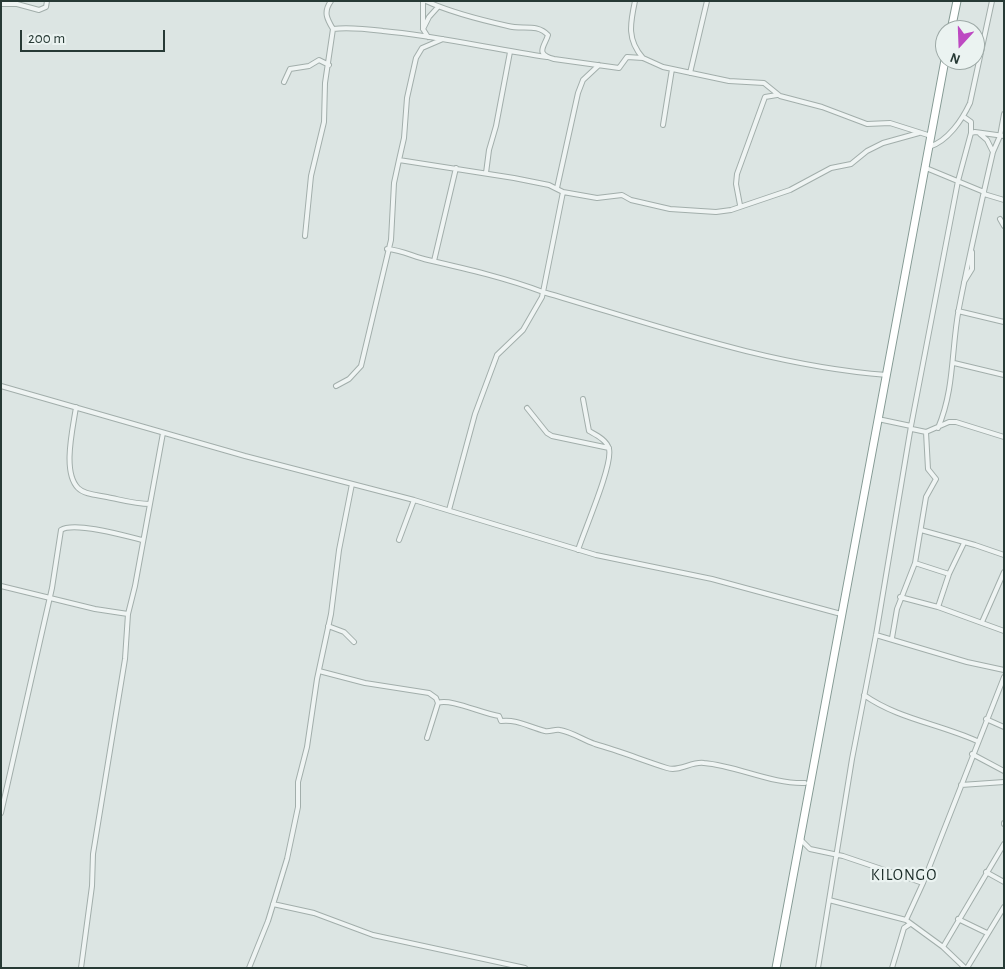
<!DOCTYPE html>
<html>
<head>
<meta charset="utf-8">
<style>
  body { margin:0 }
  #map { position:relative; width:1005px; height:969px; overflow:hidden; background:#dce5e3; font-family:"Alegreya Sans",sans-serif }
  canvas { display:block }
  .frame { position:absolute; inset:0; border:2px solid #273a35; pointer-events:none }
  .north { position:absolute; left:935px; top:20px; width:50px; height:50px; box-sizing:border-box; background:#ebf3f1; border:1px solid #9da9a6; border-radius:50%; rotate:200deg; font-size:14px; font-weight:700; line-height:20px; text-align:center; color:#273a35 }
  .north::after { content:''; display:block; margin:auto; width:18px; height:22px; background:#bd49c2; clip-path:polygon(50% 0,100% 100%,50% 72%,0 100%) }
  .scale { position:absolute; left:20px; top:30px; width:145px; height:22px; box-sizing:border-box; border:2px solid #273a35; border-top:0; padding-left:6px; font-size:15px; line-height:18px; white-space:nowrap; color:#273a35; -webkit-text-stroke:4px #ebf3f1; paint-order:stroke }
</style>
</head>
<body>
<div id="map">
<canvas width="1005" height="969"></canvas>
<div class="frame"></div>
<div class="north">N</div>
<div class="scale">200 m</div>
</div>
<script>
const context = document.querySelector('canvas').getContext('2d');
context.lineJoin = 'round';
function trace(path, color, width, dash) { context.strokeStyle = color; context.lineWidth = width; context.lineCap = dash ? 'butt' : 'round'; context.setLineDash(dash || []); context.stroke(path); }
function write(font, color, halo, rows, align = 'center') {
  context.font = font + ' "Alegreya Sans",sans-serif'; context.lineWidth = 4.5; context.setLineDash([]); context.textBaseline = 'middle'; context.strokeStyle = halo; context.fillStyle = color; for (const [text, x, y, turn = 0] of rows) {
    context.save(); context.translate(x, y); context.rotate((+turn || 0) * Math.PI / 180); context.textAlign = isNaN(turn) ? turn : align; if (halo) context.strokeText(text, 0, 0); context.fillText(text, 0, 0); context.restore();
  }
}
const street = new Path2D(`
  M331 1C323 12 327 19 333 29 350 27 366 29 383 31 438 36 492 49 547 57
  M423 1V29L428 37
  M426 1C452 13 481 20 508 26 522 30 537 23 548 35 545 46 534 54 554 59L619 68 627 57 643 58 663 67 729 81 764 83 780 96 822 107 867 124 890 123 931 136
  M635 1C630 24 627 40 643 58
  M1 4H17L39 10 46 7 47 1
  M423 29 429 17 438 7
  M443 39 422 48 416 58 407 98 404 138 399 160 514 178 549 185 563 192 597 198 622 195 631 200 670 209 716 212 731 210 790 190 831 168 851 164 867 151 883 143 919 133
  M690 73 707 1
  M284 82 290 69 309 66 319 60 329 65
  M663 125 672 69
  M971 133 975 132 1004 136
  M980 134 987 140 993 152
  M929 147C948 141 962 120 970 103L992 1
  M926 168 984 192
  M486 173 489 150 496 126 510 52
  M557 188 578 93 583 80 599 65
  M984 194 1004 200
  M740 205 736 184 737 174 765 97 777 95
  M1000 219 1004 226
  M305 236 311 176 324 122 325 83 333 29
  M387 249C402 250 414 257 428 260 467 269 506 278 543 292 656 325 769 366 887 375
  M434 261 456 168
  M964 282 972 269V252
  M958 311 1004 322
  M954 363 1004 375
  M1 386 245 456 414 500 596 555 712 579 841 614
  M336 386 349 379 361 366 391 240 394 183 399 160
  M76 407C73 428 62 472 78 488 85 495 98 495 107 497 122 500 135 504 150 504
  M527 408 547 433 552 436 609 448
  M878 419 911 426
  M938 428C955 388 951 349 959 308 969 256 981 204 993 152L1000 136 1004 114
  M912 429 926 432 949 422H956L1004 437
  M449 510 475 414 497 355 523 330 542 297 563 192
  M921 530 975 545 1004 555
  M399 540 414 500
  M578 550C584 531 613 465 609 449 607 440 596 435 589 431L583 399
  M915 563 949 574
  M1 586 95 609 128 614
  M900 597 938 607 1004 631
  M938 607 949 574 964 543
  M982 622 1004 572
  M328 626 344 632 354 642
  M876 635 967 662 1004 670
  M892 638 897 609 915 563 926 497 936 479 928 469 926 432
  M319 671 365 683 429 693 436 698 438 703 427 738
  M864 695C898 719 940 724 977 741
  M438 703C450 698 483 714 499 716L501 721C517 719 529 727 545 731 550 732 555 729 560 730 572 732 583 740 595 744 620 751 642 760 667 768 679 772 692 761 704 763 738 766 771 784 805 783
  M986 719 1004 727
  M972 754 1004 771
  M961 785 1004 782
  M1 813 52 588 61 530C74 521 126 536 142 540
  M1004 823V824
  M800 839 810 849 843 856 923 883
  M986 872 1004 882
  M829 900 906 920 923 883 1004 677
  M273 904 314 913 373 935 525 968
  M958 919 987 933
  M906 920 943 947 965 968
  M943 947 1004 844
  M81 968 92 886 93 854 125 659 128 614 135 586 163 433
  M249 968 268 921 287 859 298 807V782L307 747 317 679 331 614 339 550 352 484
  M818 968 852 759 876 635 911 426 958 181 971 133V122L964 117
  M892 968 904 928 910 924
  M967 968 1004 907`);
const highway = new Path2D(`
  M951 30 957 1
  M776 968 945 60`);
trace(street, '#a2aeab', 6);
trace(highway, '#859a94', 9);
trace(street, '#eff4f3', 4);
trace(highway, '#fff', 7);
context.letterSpacing = '1px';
write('16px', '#1a2b27', '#ebf3f1', [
  ["KILONGO",904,875]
]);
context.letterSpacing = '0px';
</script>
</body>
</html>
